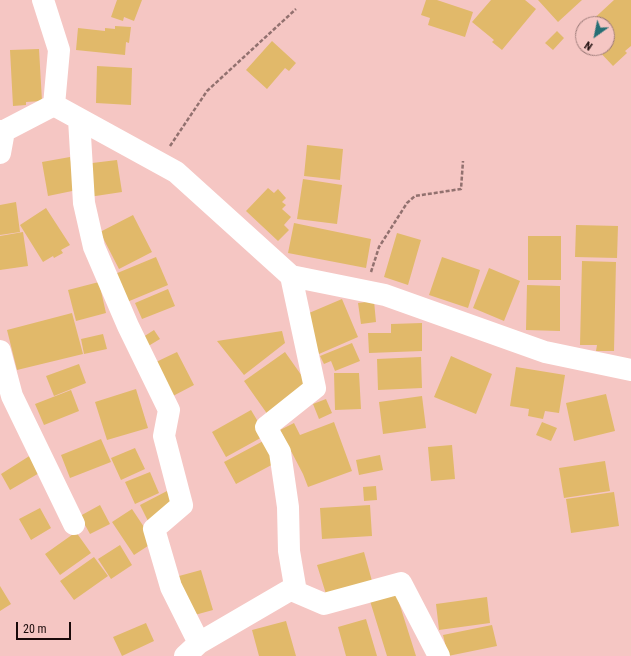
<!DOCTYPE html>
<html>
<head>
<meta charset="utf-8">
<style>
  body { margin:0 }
  #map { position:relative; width:631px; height:656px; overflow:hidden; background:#f5c6c3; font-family:"Roboto Condensed",sans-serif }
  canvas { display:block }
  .north { position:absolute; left:575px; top:16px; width:40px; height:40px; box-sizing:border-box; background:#f5c6c3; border:1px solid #9d7b79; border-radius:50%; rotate:213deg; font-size:11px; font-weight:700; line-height:16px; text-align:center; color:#190a0a }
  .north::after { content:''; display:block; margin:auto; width:14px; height:18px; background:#256f75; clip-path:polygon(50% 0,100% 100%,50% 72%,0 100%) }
  .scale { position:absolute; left:16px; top:622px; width:55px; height:18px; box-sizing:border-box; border:2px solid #190a0a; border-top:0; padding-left:5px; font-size:12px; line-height:14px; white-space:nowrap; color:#190a0a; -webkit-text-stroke:3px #f5c6c3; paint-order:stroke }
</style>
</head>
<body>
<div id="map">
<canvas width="631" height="656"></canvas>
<div class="north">N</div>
<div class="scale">20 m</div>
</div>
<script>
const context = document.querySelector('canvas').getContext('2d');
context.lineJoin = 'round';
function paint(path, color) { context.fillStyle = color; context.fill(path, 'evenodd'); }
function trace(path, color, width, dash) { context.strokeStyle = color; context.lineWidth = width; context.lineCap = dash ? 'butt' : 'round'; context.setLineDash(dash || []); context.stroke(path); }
paint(new Path2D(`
  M117 0H142L134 21 124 17 123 21 111 17Z
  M426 0H437L473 12 465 37 428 25 430 18 421 15Z
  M491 0H525L536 9 502 50 492 42 494 40 472 22Z
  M538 0H582L558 22Z
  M614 0H631V46L625 51 627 53 613 66 596 48H607V24H588Z
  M115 26 131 27 129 43 126 42 125 55 76 50 78 28 105 31V28L115 29Z
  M557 31 564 38 553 50 545 43Z
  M272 41 296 63 289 71 285 68 267 89 246 70Z
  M39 49 42 101 26 102V105L13 106 10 50Z
  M97 66 132 68 131 105 96 103Z
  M307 145 343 149 340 180 304 176Z
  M70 157 77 190 48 196 42 162Z
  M117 160 122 192 89 197 84 164Z
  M303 179 342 185 337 224 297 219Z
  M268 188 274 193 278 189 286 198 282 202 286 205 282 209 291 217 284 225 289 230 278 241 246 211Z
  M16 202 20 232 0 235V205Z
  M46 208 70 245 61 250 63 253 54 258 53 256 43 262 20 225Z
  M133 215 152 252 119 269 100 232Z
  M294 223 371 239 366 268 288 253Z
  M576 225 618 226 617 258 575 257Z
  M23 232 28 266 0 270V236Z
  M397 233 421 240 408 285 384 277Z
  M528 236H561V280H528Z
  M156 257 168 285 127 302 115 274Z
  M442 257 480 270 468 308 429 295Z
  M582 261 616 262 614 351H596L597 345H580Z
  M489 268 520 281 504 321 473 308Z
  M99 282 106 313 76 321 68 290Z
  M527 285 560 286V331L526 330Z
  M168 289 175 306 142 319 135 303Z
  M342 299 358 337 319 354 302 316Z
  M374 301 376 322 361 324 358 303Z
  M72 313 83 354 17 370 7 330Z
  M422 323V351L369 353 368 333H391V324Z
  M154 330 160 339 145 348 140 339Z
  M282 331 285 343 244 375 217 341Z
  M103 334 107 349 84 354 81 339Z
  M352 343 360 361 335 371 331 361 324 364 320 356Z
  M177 352 194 385 173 396 156 362Z
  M285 352 309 386 268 415 244 381Z
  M451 356 492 374 476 414 434 397Z
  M421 357 422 388 378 390 377 359Z
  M79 364 86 383 54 396 46 376Z
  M516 367 565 375 559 413 545 411 543 419 528 416 529 409 510 406Z
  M334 373H359L361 409 335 410Z
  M136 389 148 428 107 440 95 402Z
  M71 390 79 411 44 425 35 404Z
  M606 394 615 431 574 441 566 403Z
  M422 396 426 428 383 434 379 402Z
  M326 399 332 413 319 419 313 404Z
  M251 410 266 435 226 457 212 432Z
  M334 422 352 471 308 487 303 474 280 430 294 423 300 435Z
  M542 422 557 428 551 441 536 435Z
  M101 439 111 462 70 478 61 455Z
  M267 439 279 461 236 484 224 462Z
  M452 445 455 479 431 481 428 447Z
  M135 448 145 469 121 480 111 458Z
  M31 455 41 472 10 490 1 474Z
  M380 455 383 470 359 475 356 460Z
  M605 461 610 491 564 498 559 468Z
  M150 472 159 493 135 504 125 482Z
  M376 486 377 500 364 501 363 487Z
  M167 491 175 507 148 521 140 505Z
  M614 492 619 526 571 533 566 499Z
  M100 505 110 524 90 534 80 516Z
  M370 505 372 536 322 539 320 508Z
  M40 508 51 528 31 540 19 519Z
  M132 509 154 542 134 555 112 522Z
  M76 532 91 553 60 575 45 554Z
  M120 545 132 565 111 579 98 559Z
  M364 552 372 581 326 594 317 565Z
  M94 557 108 576 74 600 60 581Z
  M201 570 213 610 191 616 179 576Z
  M0 586 11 604 0 611Z
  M396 593 416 656H387L370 601Z
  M487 597 490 623 439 630 436 604Z
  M366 619 377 656H346L338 627Z
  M286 621 296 656H259L252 630Z
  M146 623 154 641 122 656 113 637Z
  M492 625 497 646 448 656 443 635Z`), '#e1b96a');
trace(new Path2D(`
  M170 146 207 91 296 9
  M371 272 379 247 407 203 415 196 461 189 463 161`), '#92716f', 2.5, [4, 2]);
trace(new Path2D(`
  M54 105 176 172 291 276 385 295 545 352 631 370
  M79 119 84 203 94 247 128 326 169 410 164 436 182 505 154 529 171 587 199 643
  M0 131H4L54 105 59 50 43 0
  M0 153 4 131
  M291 276 315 388 266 427 280 452 288 507 289 551 296 592 324 604 401 583 439 656
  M0 351 12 396 74 524
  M185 656 199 643 295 587`), '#fff', 22);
</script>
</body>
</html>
